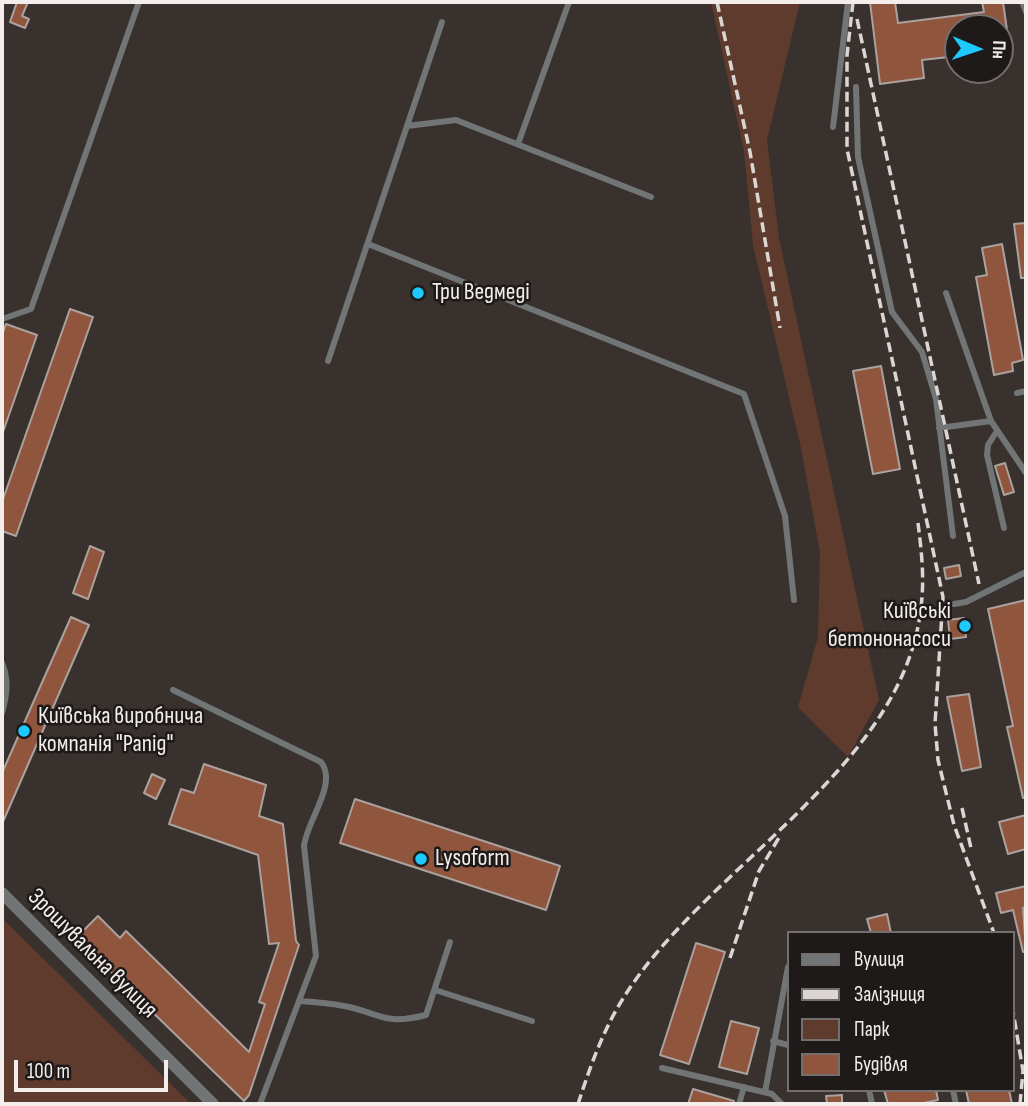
<!DOCTYPE html>
<html>
<head>
<meta charset="utf-8">
<style>
  body { margin:0 }
  #map { position:relative; width:1028px; height:1106px; overflow:hidden; background:#39312e; font-family:"Sofia Sans Condensed",sans-serif }
  canvas { display:block }
  .frame { position:absolute; inset:0; border:4px solid #f3eeec; pointer-events:none }
  .legend { position:absolute; left:787px; top:931px; width:228px; height:161px; box-sizing:border-box; background:#1d1a19; border:2px solid #736f6d; margin:0; padding:9px 12px; list-style:none; font-size:21px; color:#f3eeec }
  .legend li { display:flex; align-items:center; gap:14px; height:35px }
  .legend b { width:35px; border:2px solid #736f6d }
  .north { position:absolute; left:944px; top:14px; width:70px; height:70px; box-sizing:border-box; background:#1d1a19; border:2px solid #736f6d; border-radius:50%; rotate:92deg; font-size:19px; font-weight:700; line-height:28px; text-align:center; color:#f3eeec }
  .north::after { content:''; display:block; margin:auto; width:24px; height:32px; background:#1ec9fd; clip-path:polygon(50% 0,100% 100%,50% 72%,0 100%) }
  .scale { position:absolute; left:14px; top:1060px; width:154px; height:32px; box-sizing:border-box; border:4px solid #f3eeec; border-top:0; padding-left:9px; font-size:21px; line-height:24px; white-space:nowrap; color:#f3eeec; -webkit-text-stroke:5px #1d1a19; paint-order:stroke }
</style>
</head>
<body>
<div id="map">
<canvas width="1028" height="1106"></canvas>
<div class="frame"></div>
<ul class="legend">
<li><b style="height:9px;background:#717576"></b>Вулиця</li>
<li><b style="height:9px;background:#dbd5d3"></b>Залізниця</li>
<li><b style="height:19px;background:#5e3b2c"></b>Парк</li>
<li><b style="height:19px;background:#90553d"></b>Будівля</li>
</ul>
<div class="north">Пн</div>
<div class="scale">100 m</div>
</div>
<script>
const context = document.querySelector('canvas').getContext('2d');
context.lineJoin = 'round';
function paint(path, color) { context.fillStyle = color; context.fill(path, 'evenodd'); }
function trace(path, color, width, dash) { context.strokeStyle = color; context.lineWidth = width; context.lineCap = dash ? 'butt' : 'round'; context.setLineDash(dash || []); context.stroke(path); }
function write(font, color, halo, rows, align = 'center') {
  context.font = font + ' "Sofia Sans Condensed",sans-serif'; context.lineWidth = 5; context.setLineDash([]); context.textBaseline = 'middle'; context.strokeStyle = halo; context.fillStyle = color; for (const [text, x, y, turn = 0] of rows) {
    context.save(); context.translate(x, y); context.rotate((+turn || 0) * Math.PI / 180); context.textAlign = isNaN(turn) ? turn : align; if (halo) context.strokeText(text, 0, 0); context.fillText(text, 0, 0); context.restore();
  }
}
paint(new Path2D(`
  M711 2H800L767 140 779 238 879 700 848 757 798 707 818 637 820 553 801 448 753 245 744 151Z
  M2 918 191 1104H2Z`), '#5e3b2c');
const building = new Path2D(`
  M17 2H28L22 16 29 19 25 28 10 22Z
  M870 2H895L898 23 984 12 982 2H1003L1009 44 1000 45V28H958V56L922 60 924 78 880 84Z
  M1026 223V278H1021L1014 224Z
  M1002 244 1023 360 1012 363 1013 371 994 375 976 277 987 275 982 248Z
  M70 309 93 317 16 536 2 531V502Z
  M6 324 37 335 3 432 2 335Z
  M881 366 900 469 873 474 853 371Z
  M1005 463 1014 492 1004 495 995 466Z
  M90 546 104 552 88 599 73 593Z
  M959 565 961 576 946 579 944 568Z
  M1026 600V797L1023 798 1007 727 1013 726 988 609Z
  M71 617 89 625 2 824V773Z
  M964 618 966 637 950 639 948 620Z
  M969 694 981 767 962 771 947 697Z
  M204 764 266 785 259 816 283 824 296 941 299 945 249 1095 244 1101 76 938 98 916 120 938 126 931 249 1052 265 1004 259 1002 279 943 269 944 258 855 169 824 181 789 194 793Z
  M152 774 165 780 156 799 144 793Z
  M355 799 560 866 546 910 340 843Z
  M1026 815V849L1008 854 999 822Z
  M1026 886V907L1023 908 1026 951 1023 952 1013 910 1001 913 996 893Z
  M887 914 891 933H871L867 919Z
  M696 943 725 952 689 1064 660 1055Z
  M731 1021 759 1028 747 1074 719 1067Z
  M693 1089 734 1101 733 1104H688Z
  M884 1090H936L938 1100 919 1104H888Z
  M966 1090H1009L1012 1104H969Z
  M842 1095V1104H827L826 1096Z`);
paint(building, '#90553d');
trace(building, '#aba19e', 2);
trace(new Path2D(`
  M1022 2 1026 12
  M856 87 858 157 892 312 922 352 936 399 953 536
  M407 126 456 120 651 197
  M833 127 848 2
  M518 144 569 2
  M368 244 744 394 785 516 794 600
  M946 293 991 421 1026 473
  M2 319 31 309 139 2
  M328 361 442 22
  M1017 393 1026 391
  M939 428 991 421
  M997 431 988 445 987 455 1004 528
  M954 604 966 602 1026 572
  M2 663C9 680 7 695 2 713
  M173 690 321 762C338 784 307 820 304 846L316 956 260 1104
  M435 990 532 1021
  M299 1001C314 1002 329 1003 344 1006 381 1013 383 1026 426 1015L450 942
  M773 1041 788 1045
  M662 1068 772 1094 782 1104
  M869 1090 872 1104
  M953 1090 956 1104
  M765 1092 788 967
  M739 1104 744 1087`), '#717576', 6);
trace(new Path2D(`
  M2 893 213 1104`), '#717576', 12);
trace(new Path2D(`
  M717 2 750 152 780 328
  M853 2 847 55V149L943 597 935 724 938 760 954 825 994 933
  M857 19 979 584
  M962 808 971 848
  M730 958 759 871 780 836
  M1012 1005 1023 1071 1020 1104
  M578 1104C590 1067 603 1030 624 997 708 863 911 766 922 597 924 573 921 547 918 523`), '#dbd5d3', 3.5, [10, 5]);
for (const [x, y, r, color] of [
  [418,293,7,"#1ec9fd"],
  [965,626,7,"#1ec9fd"],
  [24,731,7,"#1ec9fd"],
  [421,859,7,"#1ec9fd"]
]) { const dot = new Path2D(); dot.arc(x, y, r, 0, 2 * Math.PI); context.fillStyle = color; context.fill(dot); trace(dot, '#1d1a19', 2.5); }
write('24px', '#f3eeec', '#1d1a19', [
  ["Три Ведмеді",432,293],
  ["Київські",951,612,"right"],
  ["бетононасоси",951,640,"right"],
  ["Київська виробнича",38,717],
  ["компанія \"Рапід\"",38,745],
  ["Lysoform",435,859]
], 'left');
write('24px', '#f3eeec', '#1d1a19', [
  ["Зрошувальна вулиця",92,954,45]
]);
</script>
</body>
</html>
